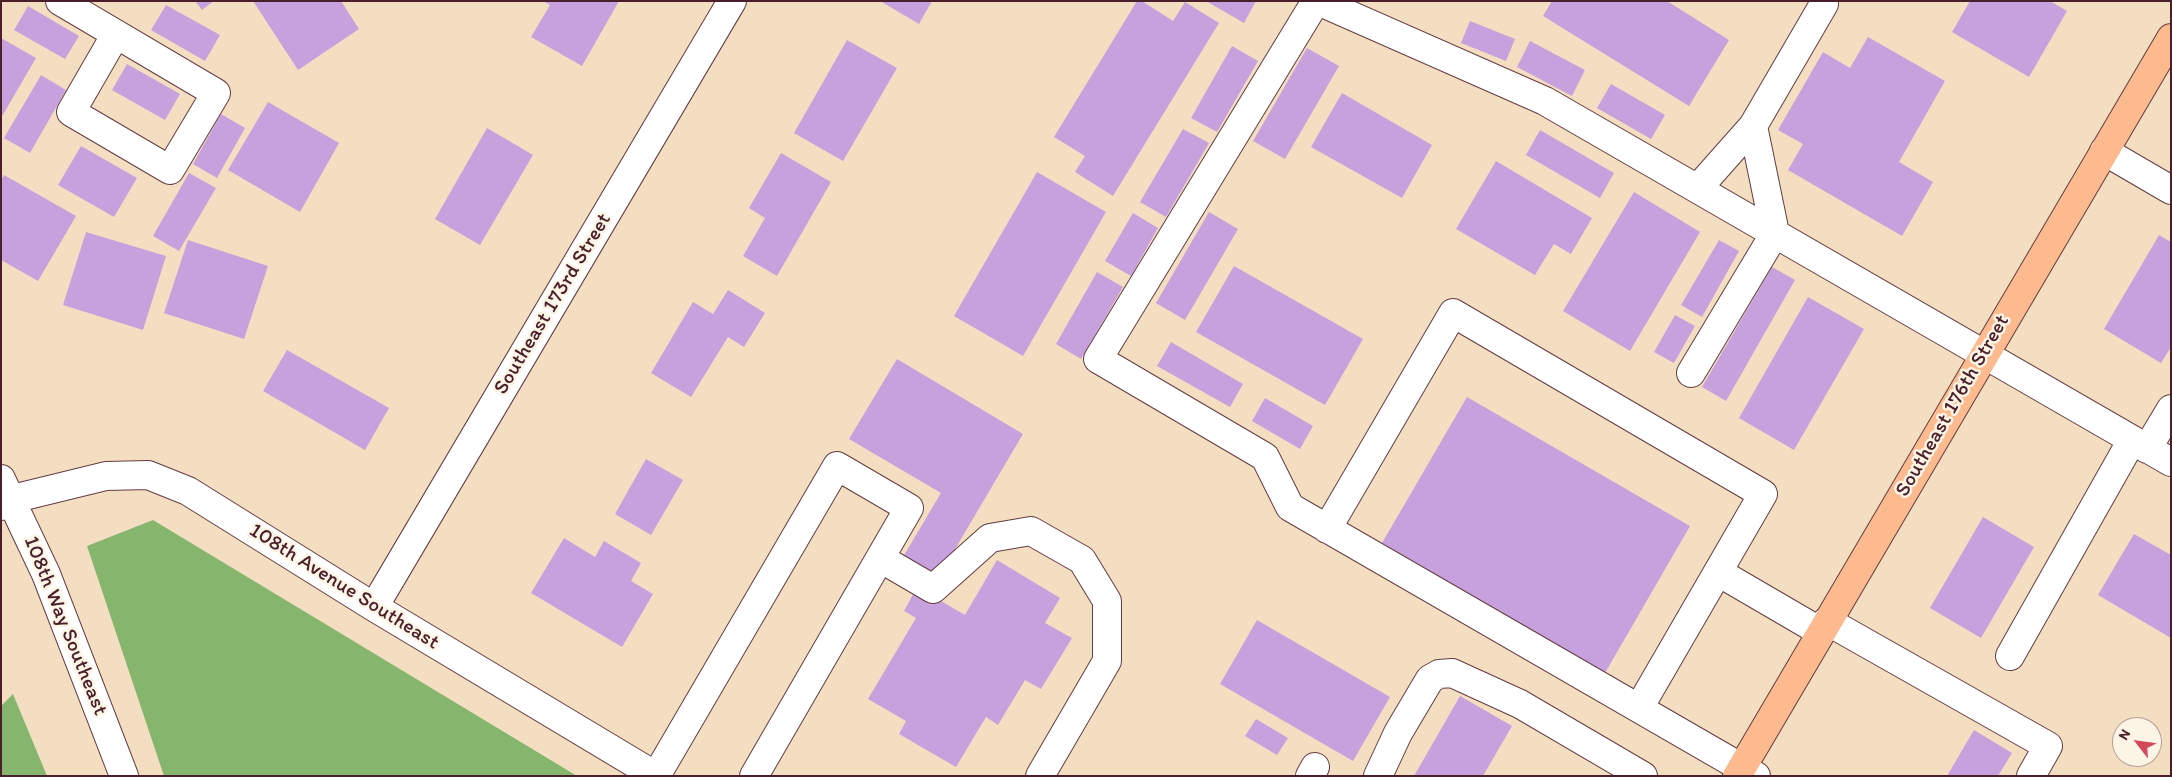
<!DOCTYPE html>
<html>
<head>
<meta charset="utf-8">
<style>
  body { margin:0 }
  #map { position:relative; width:2172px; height:777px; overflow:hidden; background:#f4dec1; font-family:Itim,sans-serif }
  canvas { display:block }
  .frame { position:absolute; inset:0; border:2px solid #4a1f2b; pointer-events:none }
  .north { position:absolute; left:2112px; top:717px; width:50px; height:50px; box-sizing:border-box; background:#fcf5e5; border:1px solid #b59f9b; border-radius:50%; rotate:300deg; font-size:14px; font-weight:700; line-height:20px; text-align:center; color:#4a1f2b }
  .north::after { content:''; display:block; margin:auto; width:18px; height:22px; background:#d1495b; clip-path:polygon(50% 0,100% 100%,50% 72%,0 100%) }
</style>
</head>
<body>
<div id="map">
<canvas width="2172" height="777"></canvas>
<div class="frame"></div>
<div class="north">N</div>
</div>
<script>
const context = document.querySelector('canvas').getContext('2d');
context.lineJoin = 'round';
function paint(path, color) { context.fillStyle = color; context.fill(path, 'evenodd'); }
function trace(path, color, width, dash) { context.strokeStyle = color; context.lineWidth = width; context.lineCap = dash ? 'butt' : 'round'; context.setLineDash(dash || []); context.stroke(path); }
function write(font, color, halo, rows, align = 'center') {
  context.font = font + ' Itim,sans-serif'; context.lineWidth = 5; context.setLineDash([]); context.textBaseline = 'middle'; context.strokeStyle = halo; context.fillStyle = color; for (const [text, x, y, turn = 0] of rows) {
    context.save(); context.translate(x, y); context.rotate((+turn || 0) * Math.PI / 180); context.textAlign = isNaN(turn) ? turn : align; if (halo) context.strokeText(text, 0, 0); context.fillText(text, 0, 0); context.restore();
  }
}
paint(new Path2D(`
  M153 520 577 776H164L87 546Z
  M13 694 47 776H1V706Z`), '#86b56d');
paint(new Path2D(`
  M195 1H214L202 10Z
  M253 1H341L359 29 298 70Z
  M543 1H619L582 66 531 37 550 5Z
  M880 1H932L919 24Z
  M1137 1H1142L1173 21 1185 2 1219 23 1113 196 1075 172 1085 156 1054 137Z
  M1206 1H1256L1244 23Z
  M1552 1H1667L1729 40 1689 106 1543 16Z
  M1970 1H2050L2067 11 2029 77 1952 32Z
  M166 5 220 35 205 61 151 30Z
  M28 6 79 36 65 59 14 30Z
  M1470 21 1515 39 1506 61 1461 43Z
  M1868 37 1945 81 1899 162 1933 182 1902 236 1788 170 1803 144 1778 130 1823 52 1850 68Z
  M1 38 36 58 1 118Z
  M847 40 897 68 843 161 794 133Z
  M1530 41 1585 70 1572 96 1517 67Z
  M1232 46 1258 61 1217 132 1191 118Z
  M1307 48 1339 66 1285 159 1253 141Z
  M127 64 180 94 165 120 112 90Z
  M41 75 66 90 30 153 4 138Z
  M1611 84 1665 115 1651 139 1597 108Z
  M1342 93 1432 145 1402 198 1311 147Z
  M268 102 339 143 300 212 228 170Z
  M221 114 245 128 217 178 193 164Z
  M487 128 533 155 480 245 435 219Z
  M1183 129 1209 143 1166 217 1140 202Z
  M1540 130 1614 173 1600 198 1526 155Z
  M81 146 137 178 114 217 58 185Z
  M781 153 831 182 777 276 743 256 765 218 749 208Z
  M1496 161 1592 218 1571 254 1554 244 1535 275 1456 229Z
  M1037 172 1106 212 1023 356 954 316Z
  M189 173 216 188 179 251 153 236Z
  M4 175 76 216 38 281 1 260V180Z
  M1634 192 1700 232 1630 351 1563 311Z
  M1209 212 1238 229 1185 320 1156 303Z
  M1133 213 1158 228 1131 276 1105 261Z
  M86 232 166 256 143 330 63 305Z
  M2159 235 2171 242V347L2161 363 2104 329Z
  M188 240 268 266 244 339 164 313Z
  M1719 240 1739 251 1702 317 1681 305Z
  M1234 266 1363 339 1325 405 1196 332Z
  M1772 267 1795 280 1726 401 1702 387Z
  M1097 272 1123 287 1081 359 1056 344Z
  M728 290 765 313 744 347 728 337 691 397 651 373 693 302 713 314Z
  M1808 297 1864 329 1794 450 1739 418Z
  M1675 315 1695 326 1674 363 1654 352Z
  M1171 342 1243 384 1230 407 1157 366Z
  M287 350 389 408 365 450 263 391Z
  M897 359 1023 434 935 583 900 562 941 493 849 439Z
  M1467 397 1690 526 1605 673 1382 543Z
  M1265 398 1313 426 1300 449 1252 421Z
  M646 459 683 480 651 535 615 514Z
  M1983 517 2034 547 1981 638 1930 608Z
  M2134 534 2171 555V638L2098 595Z
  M564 538 595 557 604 541 641 563 631 581 653 594 622 647 531 593Z
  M997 560 1060 598 1045 623 1072 638 1041 689 1025 680 998 725 986 717 956 767 899 734 906 721 868 699 916 618 904 611 917 587 965 615Z
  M1257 620 1390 697 1353 761 1220 684Z
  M1460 696 1512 726 1483 776H1414Z
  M1256 719 1288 738 1277 755 1245 736Z
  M1974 730 2012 753 1998 776H1947Z`), '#c7a1dd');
const minor = new Path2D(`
  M60 1 216 93 170 170 71 112 116 34
  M1316 1 1098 359 1265 457 1290 507 1756 776
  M1318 1 1545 101 2171 462
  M2104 151 2171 190
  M1698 188 1753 126 1824 4
  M1691 373 1775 233 1753 126
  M2147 449 2171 409
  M1 479 46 574 124 776
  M1 506 12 499 106 476 148 475 188 491 374 607 656 776
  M1327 529 1453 313 1763 494 1639 708
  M880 558 933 589 990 538 1031 531 1082 560 1107 601V661L1040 776
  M1718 572 1821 632
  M374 607 732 1
  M1827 621 2048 746 2031 776
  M2010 656 2132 440
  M656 776 837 466 909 508 754 776
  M1310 776 1315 767
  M1378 776 1398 733 1430 679 1439 674 1452 673 1520 704 1643 776`);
const major = new Path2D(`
  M1737 776 2171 38`);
trace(minor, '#643c42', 30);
trace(major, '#643c42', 30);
trace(minor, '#fff', 28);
trace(major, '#fcba8e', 28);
write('21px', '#4a1f2b', '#fcf5e5', [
  ["Southeast 173rd Street",553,304,-59],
  ["Southeast 176th Street",1953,406,-60],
  ["108th Avenue Southeast",344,587,32],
  ["108th Way Southeast",65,626,68]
]);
</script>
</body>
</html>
